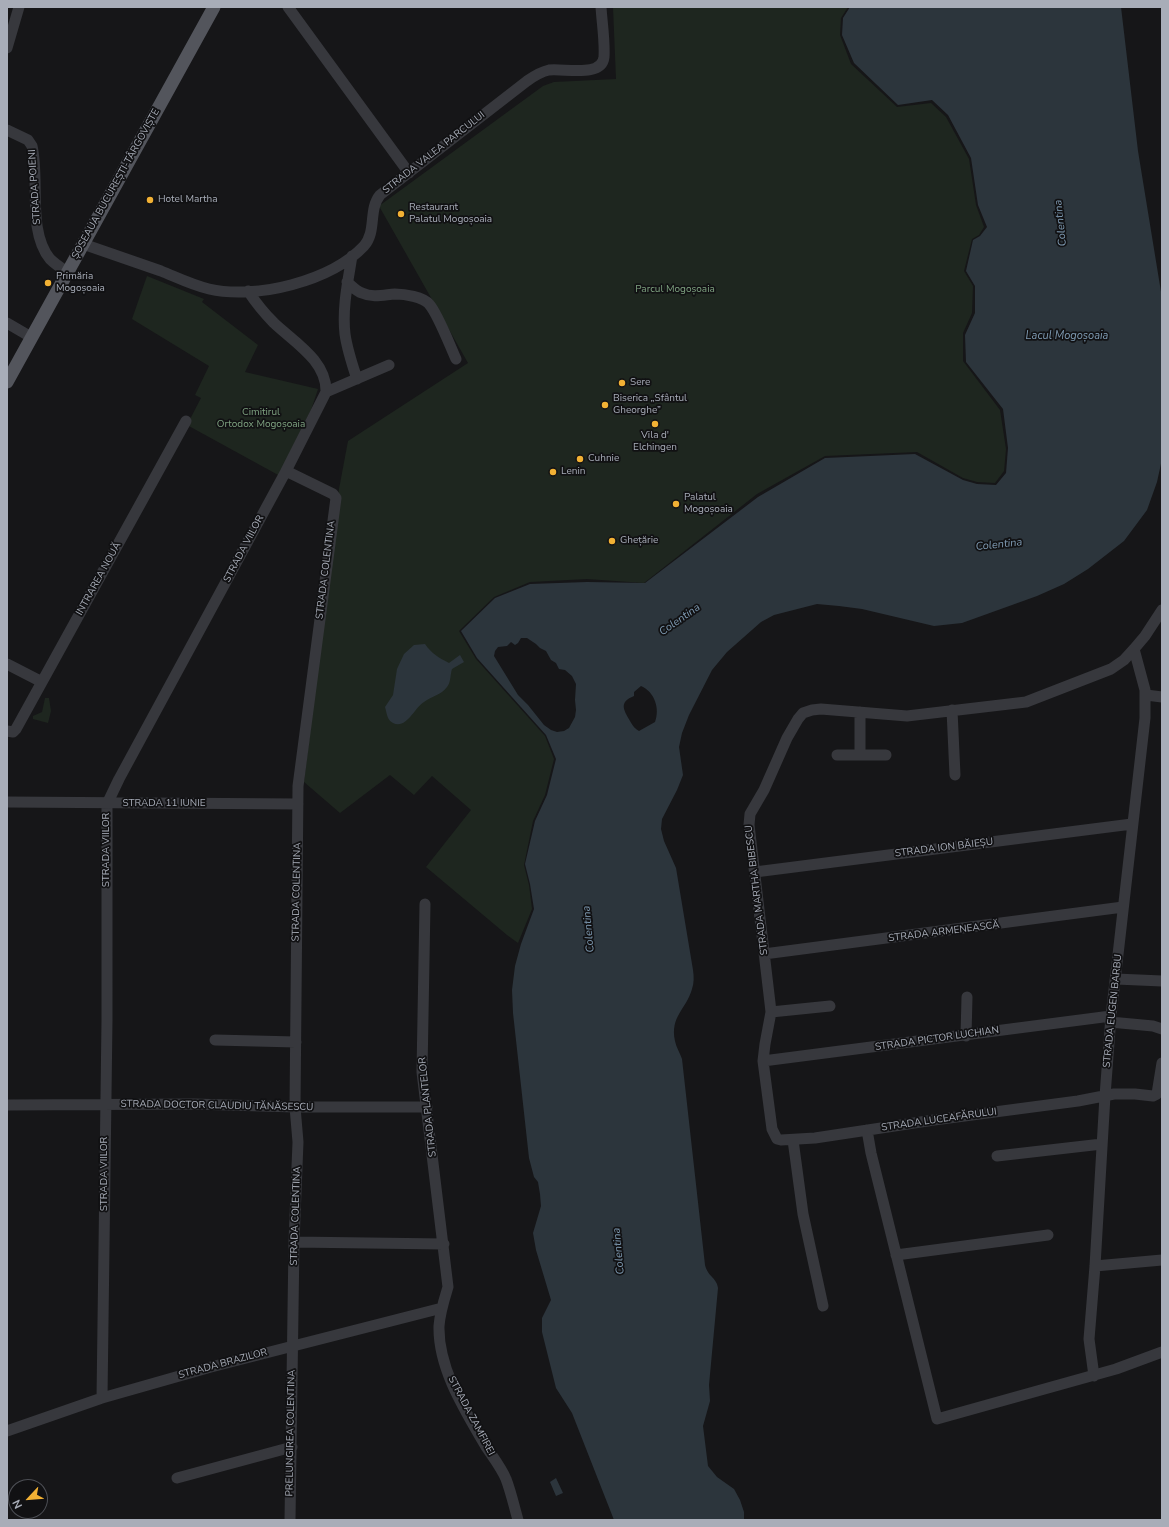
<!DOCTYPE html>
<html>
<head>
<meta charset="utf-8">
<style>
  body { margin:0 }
  #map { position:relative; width:1169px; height:1527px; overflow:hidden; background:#161618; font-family:"Nunito Sans",sans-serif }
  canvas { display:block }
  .frame { position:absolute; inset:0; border:8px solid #a8adb8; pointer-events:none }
  .north { position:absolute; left:8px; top:1479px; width:40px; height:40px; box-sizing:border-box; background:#111113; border:1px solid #4d4f55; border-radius:50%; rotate:244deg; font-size:11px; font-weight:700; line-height:16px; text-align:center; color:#a8adb8 }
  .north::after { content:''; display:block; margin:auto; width:14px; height:18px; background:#f2b134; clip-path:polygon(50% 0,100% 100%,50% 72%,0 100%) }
</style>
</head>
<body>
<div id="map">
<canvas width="1169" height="1527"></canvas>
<div class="frame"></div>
<div class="north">N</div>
</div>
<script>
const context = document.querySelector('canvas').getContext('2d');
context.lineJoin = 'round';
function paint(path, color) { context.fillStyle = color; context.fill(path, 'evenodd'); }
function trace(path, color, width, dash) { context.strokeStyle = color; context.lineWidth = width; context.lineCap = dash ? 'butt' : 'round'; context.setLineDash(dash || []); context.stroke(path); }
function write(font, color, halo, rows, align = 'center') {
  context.font = font + ' "Nunito Sans",sans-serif'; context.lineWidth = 3.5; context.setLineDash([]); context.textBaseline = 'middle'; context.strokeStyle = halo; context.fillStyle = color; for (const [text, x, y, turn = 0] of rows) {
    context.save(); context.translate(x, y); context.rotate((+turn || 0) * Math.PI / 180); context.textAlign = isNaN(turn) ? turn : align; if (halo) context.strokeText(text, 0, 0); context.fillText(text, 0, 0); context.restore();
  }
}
paint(new Path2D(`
  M613 7H848L841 18 840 35 851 64 897 107 931 103 946 117 969 159 976 205 984 227 979 235 972 239 964 271 973 286 972 313 963 333V361L1000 410 1006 449 1004 471 995 483 977 482 963 478 917 452 825 456 757 494 644 583 587 579 530 582 494 597 459 631 476 659 545 736 554 759 545 795 533 821 524 865 529 885 532 909 518 943 507 935 426 867 471 810 432 776 414 795 390 775 340 813 304 782 339 489 348 441 468 363 379 206 543 86 554 82 616 79Z
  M147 276 204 299 202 302 258 345 245 372 318 389 311 410 280 476 187 425 201 398 195 395 209 366 132 319Z
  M45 698H49L51 711 48 723 33 719V716L42 712Z`), '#1e261f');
paint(new Path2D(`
  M850 7H1121L1138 151 1162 298V459L1157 482 1147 510 1124 541 1088 569 1064 584 1037 596 962 623 934 626 862 609 839 606 817 604 774 615 761 622 727 652 712 670 689 715 682 733 679 747 683 775 677 790 662 819 661 829 664 841 676 868 693 970C694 977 694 983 692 989 686 1010 670 1016 675 1041 676 1047 680 1053 682 1059L705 1265C708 1277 717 1278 718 1288L709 1385 710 1401 703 1426 708 1466 717 1477 734 1489 740 1500 744 1512V1520H614L572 1413 556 1388 542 1332V1318L551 1300 536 1250 533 1233 541 1206 540 1194 538 1182 534 1177 529 1158 513 1013 512 990 515 966 521 944 534 909 530 884 525 864 535 821 547 795 556 759 546 735 477 658 461 631 495 598 530 584 587 582 645 583 758 497 825 458 915 454 963 480 977 484 996 485 1006 473 1008 448 1003 409 966 362 965 335 975 313V286L966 271 973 240 980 236 987 227 978 205 971 158 948 115 932 100 898 105 854 63 842 35 843 18ZM521 638H527L536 644 540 648 546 651 551 660 556 663 559 669 565 670 572 676 576 684 575 700 576 710 575 717 569 728 564 731 557 732 551 730 544 725 528 705 518 695 494 656 495 651 498 647 507 646 511 642 515 645 518 643ZM641 686C655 692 660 709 655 722L639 731C635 729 633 726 630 721 623 709 619 702 634 696V692Z
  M425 644C431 653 439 658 449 663L460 655 464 662 452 669C450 675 451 682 447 687 441 695 432 696 424 702 415 707 406 730 393 723 387 720 387 714 385 707L393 695 397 669 404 654 414 645Z
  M556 1478 563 1493 556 1496 550 1482Z`), '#2c353c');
trace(new Path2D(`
  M288 7 409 173
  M7 48 19 7
  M7 130 28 140 32 146C40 180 27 231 50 259 55 264 61 268 67 272
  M83 244C109 253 135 262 161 271 176 277 192 285 209 289 256 300 331 281 364 246 377 231 368 210 380 195L527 81C534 76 540 72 549 70 564 68 602 78 604 57 605 41 602 23 601 7
  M352 256C348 281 342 308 345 334 347 349 352 364 357 379
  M347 282C352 286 356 291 362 293 373 298 383 295 395 294 405 294 423 297 429 304 438 314 450 346 456 359
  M7 323 31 337
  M326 392 389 365
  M286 471 333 494 336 498 298 786 295 1107 298 1142 294 1242 290 1520
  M1162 610 1145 636 1134 649 1124 660 1111 669 1026 702 907 716 821 709 812 710 803 713 798 719 787 738 764 790 750 814 749 825 770 1003 771 1012 765 1044 763 1061 772 1129 777 1139 781 1140 815 1138 934 1120 1078 1101 1114 1094H1135L1153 1096 1157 1094 1162 1063
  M7 664 42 682
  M1146 695 1162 697
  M952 710 955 775
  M860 712V754
  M7 731 13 732 16 729 186 421
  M837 755H886
  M7 802 298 804
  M755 872 1132 824
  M425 904 422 1072 448 1287C444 1300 440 1312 439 1326 438 1368 464 1409 485 1445 492 1456 501 1467 506 1479 511 1492 514 1506 518 1520
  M764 954 1123 907
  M1116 979 1162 981
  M771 1012 830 1006
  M1110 1022 1153 1026 1162 1029
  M966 1036 967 997
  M215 1040 296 1042
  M763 1061 1111 1016
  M7 1105 194 1104 295 1107H427
  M867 1130 871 1153 937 1419 1116 1369 1162 1352
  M793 1140 803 1214 823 1306
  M997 1156 1102 1144
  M294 1242 444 1244
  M896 1255 1048 1235
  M1095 1266 1162 1260
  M1094 1376 1089 1339 1095 1266 1105 1096 1111 1016 1145 718V690L1134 649
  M102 1398 107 1020V804L119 779 286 471 326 392C327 361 294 342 274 323 264 313 256 303 248 291
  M7 1431 102 1398 211 1367 442 1308
  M177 1478 292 1447`), '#37383d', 11);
trace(new Path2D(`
  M7 382 214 7`), '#53555c', 13);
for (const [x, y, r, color] of [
  [150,200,4,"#f2b134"],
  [401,214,4,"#f2b134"],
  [48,283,4,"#f2b134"],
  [622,383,4,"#f2b134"],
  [605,405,4,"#f2b134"],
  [655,424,4,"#f2b134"],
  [580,459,4,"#f2b134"],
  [553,472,4,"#f2b134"],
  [676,504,4,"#f2b134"],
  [612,541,4,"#f2b134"]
]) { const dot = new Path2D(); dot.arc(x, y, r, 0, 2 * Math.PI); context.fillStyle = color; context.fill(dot); trace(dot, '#111113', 1.5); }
write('10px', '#a8adb8', '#111113', [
  ["STRADA VALEA PARCULUI",434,153,-38],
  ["ȘOSEAUA BUCUREȘTI-TÂRGOVIȘTE",116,184,-61],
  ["STRADA POIENI",35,187,-94],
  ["STRADA VIILOR",244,549,-62],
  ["STRADA COLENTINA",326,570,-83],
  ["INTRAREA NOUĂ",99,579,-61],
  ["STRADA 11 IUNIE",164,804],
  ["STRADA ION BĂIEȘU",944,848,-7],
  ["STRADA VIILOR",107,850,-90],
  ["STRADA MARTHA BIBESCU",757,890,-97],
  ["STRADA COLENTINA",297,892,-89],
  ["STRADA ARMENEASCĂ",944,932,-7],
  ["STRADA EUGEN BARBU",1113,1011,-84],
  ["STRADA PICTOR LUCHIAN",937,1039,-8],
  ["STRADA DOCTOR CLAUDIU TĂNĂSESCU",217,1106,1],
  ["STRADA PLANTELOR",428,1107,-96],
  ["STRADA LUCEAFĂRULUI",939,1120,-8],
  ["STRADA VIILOR",105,1174,-90],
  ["STRADA COLENTINA",296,1216,-88],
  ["STRADA BRAZILOR",223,1364,-15],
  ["STRADA ZAMFIREI",471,1416,62],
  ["PRELUNGIREA COLENTINA",291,1433,-89]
]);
write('10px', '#a8adb8', '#111113', [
  ["Hotel Martha",158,200],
  ["Restaurant",409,208],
  ["Palatul Mogoșoaia",409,220],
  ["Primăria",56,277],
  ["Mogoșoaia",56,289],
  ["Sere",630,383],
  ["Biserica „Sfântul",613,399],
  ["Gheorghe”",613,411],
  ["Vila d'",655,436,"center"],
  ["Elchingen",655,448,"center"],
  ["Cuhnie",588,459],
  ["Lenin",561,472],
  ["Palatul",684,498],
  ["Mogoșoaia",684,510],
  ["Ghețărie",620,541]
], 'left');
write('10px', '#7fa381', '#111113', [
  ["Parcul Mogoșoaia",675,290],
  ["Cimitirul",261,413],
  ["Ortodox Mogoșoaia",261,425]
]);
write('italic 11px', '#7f9bb3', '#111113', [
  ["Colentina",1061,223,-96],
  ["Lacul Mogoșoaia",1067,336],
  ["Colentina",999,545,-6],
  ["Colentina",680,620,-35],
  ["Colentina",589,929,-95],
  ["Colentina",619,1251,-95]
]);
</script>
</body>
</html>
